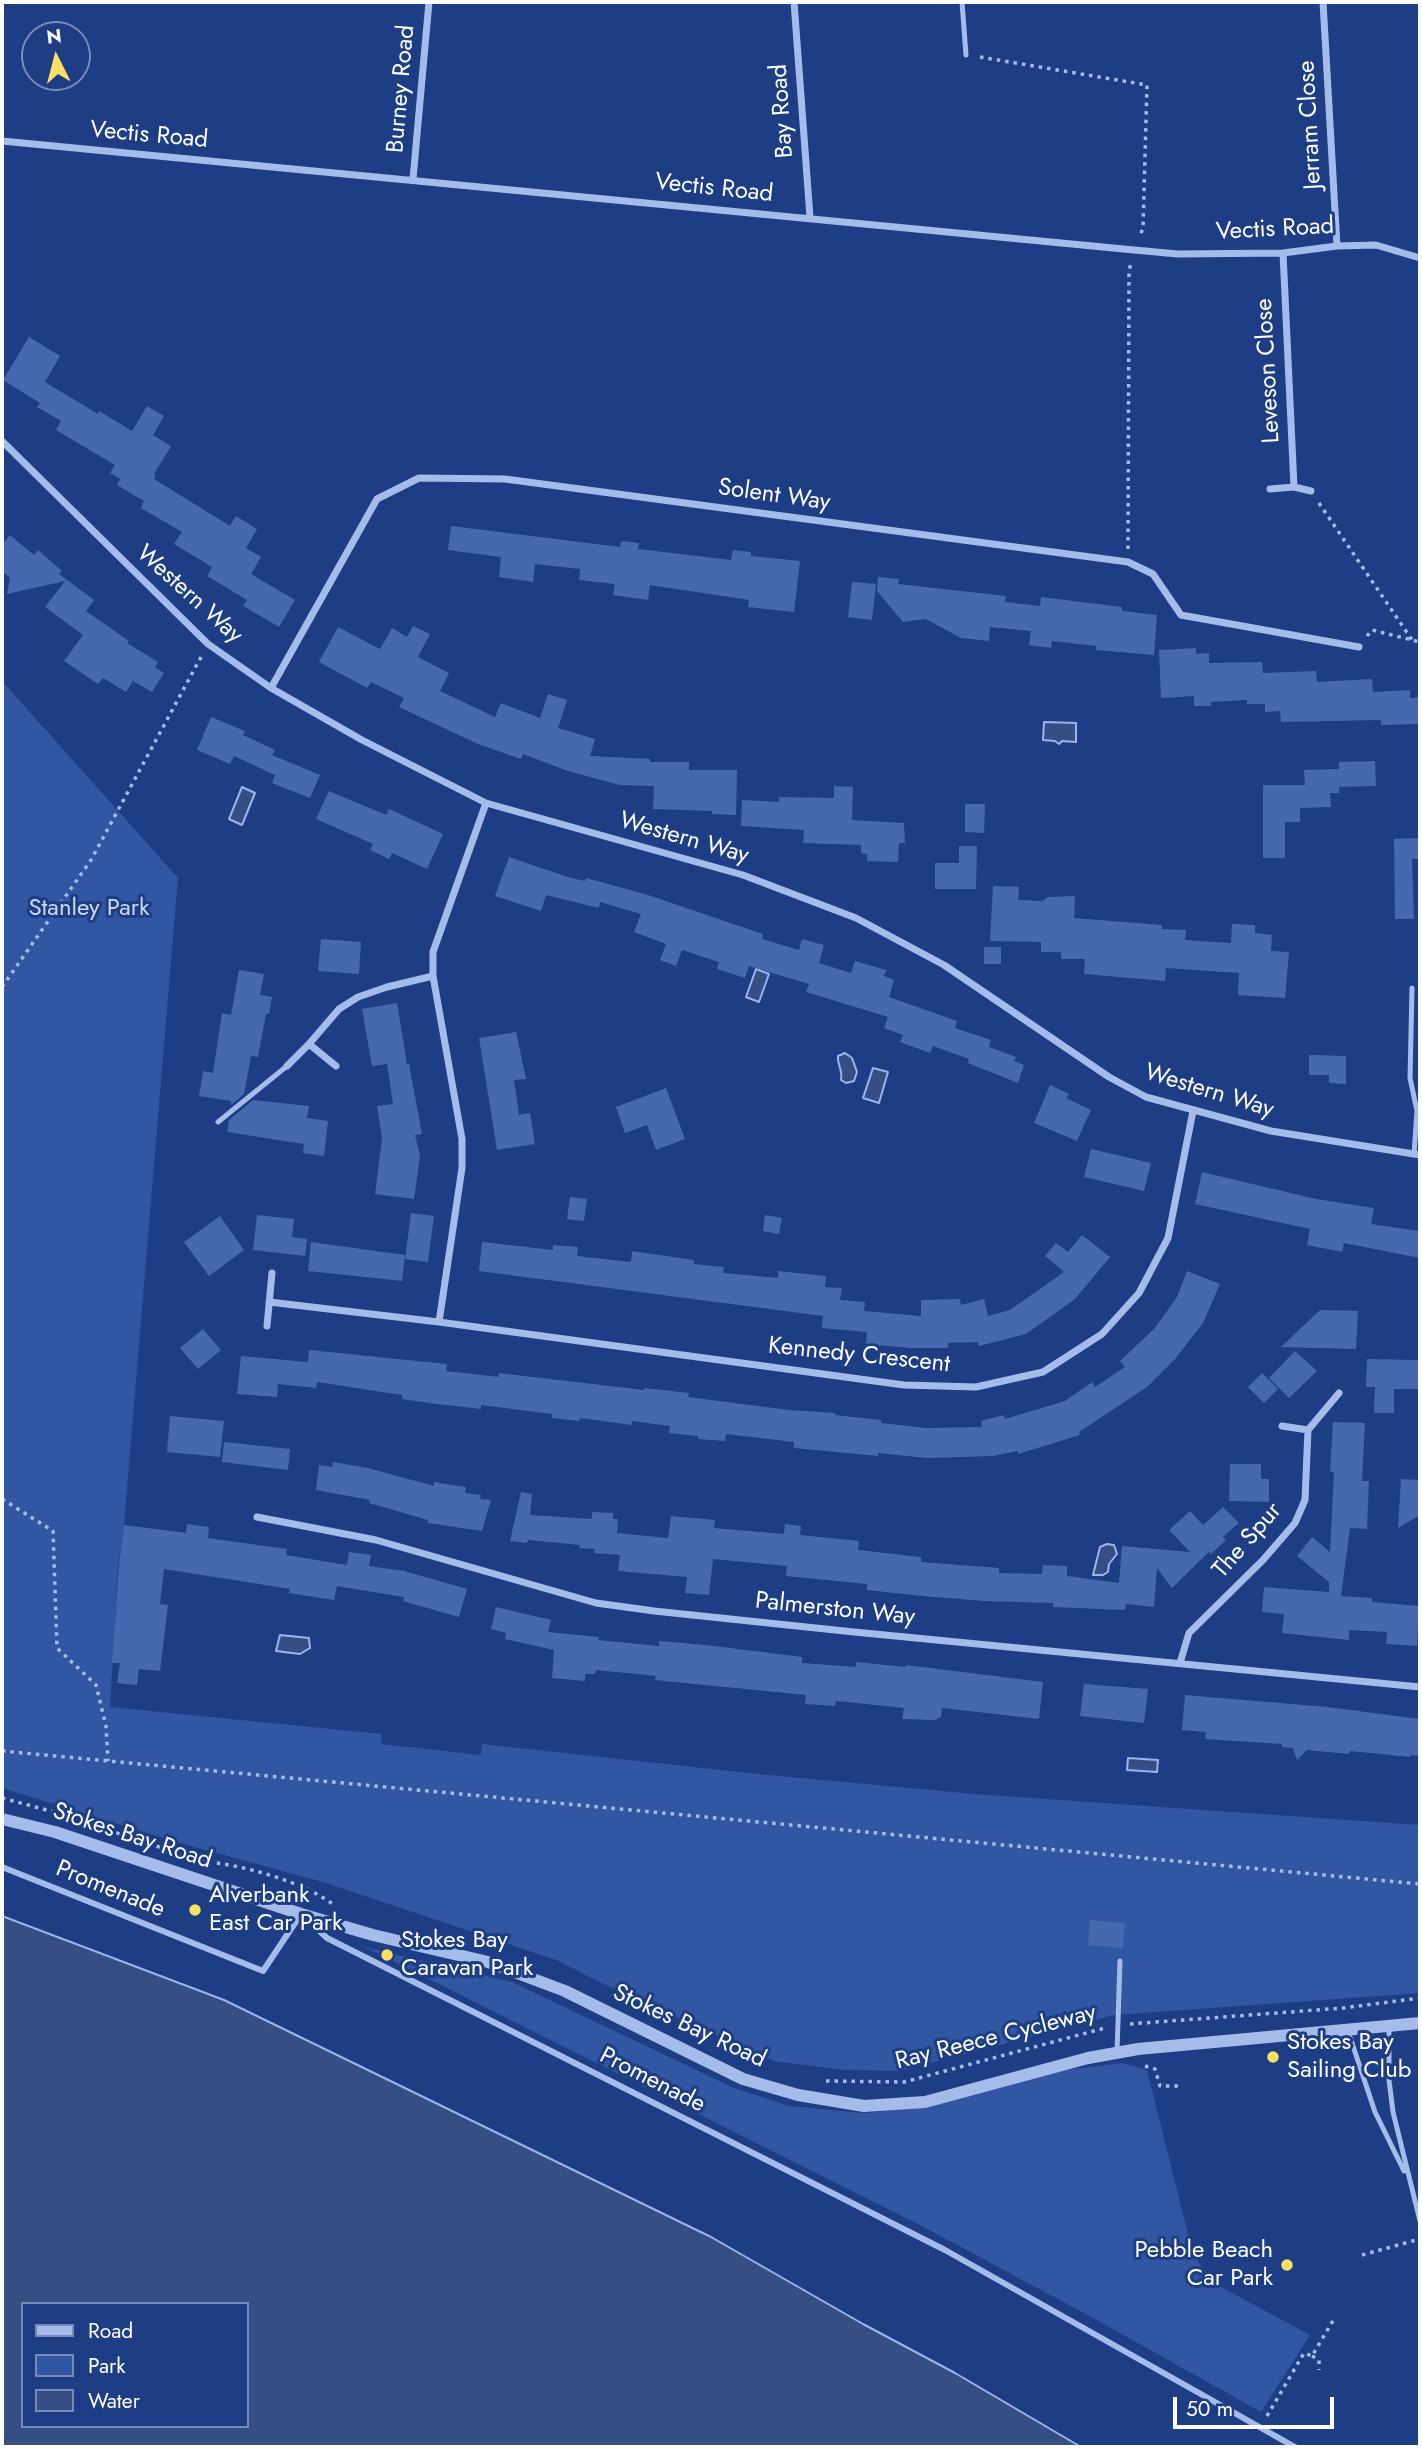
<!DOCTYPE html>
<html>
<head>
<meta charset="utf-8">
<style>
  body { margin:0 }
  #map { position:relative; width:1422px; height:2449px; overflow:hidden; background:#1d3e85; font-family:Jost,sans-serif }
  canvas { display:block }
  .frame { position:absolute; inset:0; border:4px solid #fff; pointer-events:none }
  .legend { position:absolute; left:21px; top:2302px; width:228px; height:126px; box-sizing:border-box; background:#1d3e85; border:2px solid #778bb6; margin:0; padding:9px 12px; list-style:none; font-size:21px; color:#fff }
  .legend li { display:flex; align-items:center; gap:14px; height:35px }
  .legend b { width:35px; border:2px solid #778bb6 }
  .north { position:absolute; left:21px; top:21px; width:70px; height:70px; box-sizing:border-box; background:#1d3e85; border:2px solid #778bb6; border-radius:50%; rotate:354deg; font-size:19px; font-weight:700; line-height:28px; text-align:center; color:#fff }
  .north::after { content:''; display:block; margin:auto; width:24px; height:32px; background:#fae164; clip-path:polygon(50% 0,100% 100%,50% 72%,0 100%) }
  .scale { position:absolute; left:1173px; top:2397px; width:161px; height:32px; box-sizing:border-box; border:4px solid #fff; border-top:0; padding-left:9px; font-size:21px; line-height:24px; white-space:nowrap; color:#fff; -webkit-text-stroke:5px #1d3e85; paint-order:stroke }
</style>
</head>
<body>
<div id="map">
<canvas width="1422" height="2449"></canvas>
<div class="frame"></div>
<ul class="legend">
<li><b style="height:9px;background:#a5bcea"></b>Road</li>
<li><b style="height:19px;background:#3156a2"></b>Park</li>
<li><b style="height:19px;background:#364e83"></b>Water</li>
</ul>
<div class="north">N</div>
<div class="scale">50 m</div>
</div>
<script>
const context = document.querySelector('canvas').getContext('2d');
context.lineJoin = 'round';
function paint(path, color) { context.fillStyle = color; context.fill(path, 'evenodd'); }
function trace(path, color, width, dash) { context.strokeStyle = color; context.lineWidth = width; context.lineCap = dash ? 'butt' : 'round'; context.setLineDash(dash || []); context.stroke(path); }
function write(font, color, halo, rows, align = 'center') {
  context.font = font + ' Jost,sans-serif'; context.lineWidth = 6; context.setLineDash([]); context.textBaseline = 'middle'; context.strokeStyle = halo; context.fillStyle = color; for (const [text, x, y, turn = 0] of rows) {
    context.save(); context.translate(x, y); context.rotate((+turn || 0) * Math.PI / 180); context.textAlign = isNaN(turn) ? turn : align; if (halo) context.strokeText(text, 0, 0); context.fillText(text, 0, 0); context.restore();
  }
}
paint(new Path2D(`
  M2 681 178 878 124 1525 118 1568 110 1707 382 1734 381 1744 481 1755 482 1744 758 1774 974 1794 1420 1825V1993L1114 2015 901 2071 845 2070 773 2061 597 1981 559 1961 323 1882 173 1841 2 1788Z
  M365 1947 512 1982 734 2088 789 2106 864 2113 915 2108 1064 2070 1122 2063 1147 2070 1192 2250 1208 2280 1310 2335 1261 2412 1086 2314 916 2223Z`), '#3156a2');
const water = new Path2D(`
  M1044 722 1076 723V742L1062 741 1059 744 1055 741 1043 740Z
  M242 787 255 793 242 825 229 819Z
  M756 969 769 974 759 1002 746 997Z
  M845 1053 852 1058 857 1072 854 1081 846 1083 841 1080C843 1070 837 1064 838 1056Z
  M873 1068 888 1072 879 1103 863 1098Z
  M1107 1544 1114 1545 1117 1554 1109 1564 1108 1572 1103 1575H1093L1100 1547Z
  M280 1635 309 1638 310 1648 300 1654 276 1651Z
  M1128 1758 1158 1760 1157 1772 1127 1770Z
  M2 1916 224 2000 711 2237 863 2324 955 2373 1081 2447H2ZM23 2304H247V2426H23Z`);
paint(water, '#364e83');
trace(water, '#98b5ec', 2);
paint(new Path2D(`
  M29 337 60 356 45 382 98 414 99 411 132 431 147 406 164 416 153 435 171 446 154 474 156 475 154 479 230 526 236 516 257 529 246 548 261 557 251 574 295 600 279 627 243 606 247 600 207 576 212 567 174 544 182 532 141 508 144 501 117 485 120 479 110 473 115 465 56 430 61 421 37 407 40 403 3 380Z
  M451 526 620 547 621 541 639 543 638 549 731 560 733 550 751 552V556L800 561 794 612 748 607 749 600 650 585 648 600 613 595 615 584 579 580 580 569 535 564 533 582 499 577 501 557 448 550Z
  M10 535 34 555 38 550 62 571 59 574 94 600 86 611 129 641 127 643 158 662 155 667 164 673 152 692 133 681 126 692 103 678 98 684 64 661 83 635 45 607 65 581 7 594 10 578 2 571V545Z
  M878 577 899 579 898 584 1006 596 1005 602 1040 606 1041 597 1122 607V611L1157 615 1154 655 1096 650V646L1052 641 1051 648 1029 645 1031 631 990 627 989 641 961 638 926 619 903 622 877 591Z
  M852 582 876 584 872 620 848 617Z
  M413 626 430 634 418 657 449 673 440 691 495 717 501 703 540 718 548 694 567 700 558 728 595 739 590 756 650 759V762H689V770H737L736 815 712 814V811L653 809 654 786 620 785 568 771 523 754 521 759 478 744 399 707 404 698 371 682 367 688 319 662 338 627 380 649 392 628 407 637Z
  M1196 648V654L1209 653V663L1262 662 1263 673 1316 671 1317 682 1372 679 1373 692 1410 690V698L1420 697V724L1381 725V720L1281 722 1280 711 1265 712V704H1247V700L1211 702V706H1194V696L1161 698 1159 650Z
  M211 717 245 731 243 735 275 750 272 755 320 775 310 798 272 783 275 775 234 756 230 764 197 750Z
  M1375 761 1376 786 1339 787V793H1330L1331 807 1300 808V822H1285V858H1263V785H1305L1304 770 1339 769V762Z
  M834 786 853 787 852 820 904 823 905 843H899L898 862 867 861V854L861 853V845L803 843 804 830 741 826 742 800 779 802V797L834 798Z
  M329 791 386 815 389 809 443 834 427 869 392 853 389 859 370 850 373 844 316 819Z
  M965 804H985L984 833 965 832Z
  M1420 838V859H1412L1414 919H1395L1394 839Z
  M959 846H977L976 889H935V863H959Z
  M509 857 568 877 585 881 586 878 645 894 763 934 762 939 799 950 802 939 824 945 819 963 851 973 855 961 886 970 884 976 894 980 889 997 957 1021 955 1028 991 1040 989 1047 1016 1057 1014 1061 1024 1065 1018 1083 968 1063 969 1059 933 1046 930 1053 900 1042 903 1035 884 1028 888 1017 806 992 809 984 749 966 745 978 717 969 719 962 682 950 676 966 660 960 666 944 634 932 641 914 600 902 599 908 546 895 541 911 495 896Z
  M993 886 1019 887 1018 900 1042 901 1048 897 1075 896 1074 918 1162 925V929L1186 930 1185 940 1231 943 1232 924 1255 925V933L1272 935 1271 951 1289 952 1285 998 1238 995 1239 973 1166 968 1165 981 1084 974 1085 959H1061V952H1041V942L990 941Z
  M321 939 361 942 359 974 318 971Z
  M984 947H1001V964H984Z
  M239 970 264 974 260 995 272 997 269 1014H266L258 1057 251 1056 244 1094 231 1105V1101L199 1096 203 1071 213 1073 222 1013 231 1015Z
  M397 1003 407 1064H409L422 1134 415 1135 420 1156 414 1199 375 1194 382 1138 377 1106 393 1104 387 1064 372 1066 362 1009Z
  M516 1032 526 1079 514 1080 519 1115 530 1113 535 1144 497 1150 479 1038Z
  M1309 1055 1346 1056V1084L1329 1083V1075H1309Z
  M1050 1085 1069 1094 1066 1098 1091 1110 1077 1141 1034 1123Z
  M666 1088 685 1139 656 1150 647 1125 625 1133 616 1107Z
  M253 1100 309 1106 307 1118 328 1121 324 1156 303 1153 304 1144 227 1132 229 1120Z
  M1091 1149 1151 1163 1144 1191 1084 1177Z
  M1202 1172 1316 1199 1374 1208 1371 1224 1420 1231V1258L1344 1243 1342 1252 1307 1245 1310 1229 1195 1204Z
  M570 1197 587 1199 584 1221 567 1219Z
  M411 1213 434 1216 428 1262 405 1259Z
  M257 1215 294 1219 292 1237 307 1239 305 1256 253 1250Z
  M765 1215 782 1218 779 1234 763 1231Z
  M220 1216 244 1250 209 1276 184 1242Z
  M1082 1235 1110 1257 1075 1299 1026 1334 979 1346 978 1342 948 1343V1348H911L866 1344 867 1332 822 1328 823 1316 479 1271 482 1242 553 1250V1245L578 1247 577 1256 631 1262 632 1251 694 1260V1264L724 1267 723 1273 778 1278V1271L826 1276 825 1287 842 1288 840 1300 865 1302 864 1311 921 1316V1300L960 1299 961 1305 984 1299 988 1316 1010 1310 1064 1272 1045 1256 1056 1243 1068 1252Z
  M311 1242 405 1255 402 1281 308 1271Z
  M1187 1271 1220 1284 1203 1323 1175 1359 1147 1387 1079 1432 1080 1435 1018 1454V1451L993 1456 927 1458 878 1453V1456L794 1448V1442L726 1434 725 1441 698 1439V1436L669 1433 670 1426 632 1421V1425L580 1418 579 1421 552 1418V1414L481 1405V1409L429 1403 402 1399V1395L317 1382 316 1388 278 1384 277 1397 237 1394 241 1356 308 1362 309 1350 447 1364 446 1371 499 1377V1373L644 1390V1388L689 1393 688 1397 789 1410 835 1413V1415L881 1420V1423L926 1428 982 1427 981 1421 1004 1415 1005 1419 1065 1401 1092 1382 1095 1387 1125 1367 1120 1361 1154 1329 1177 1297Z
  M1320 1310 1358 1311 1356 1349 1281 1347Z
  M203 1329 221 1350 198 1369 180 1348Z
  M1295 1351 1317 1371 1289 1398 1269 1378Z
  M1367 1359 1420 1360V1389H1394V1413H1374L1375 1387H1366Z
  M1262 1373 1278 1389 1264 1403 1248 1387Z
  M170 1416 224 1421 220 1457 167 1452Z
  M1333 1422 1365 1423 1362 1481H1369L1367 1529 1350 1528 1341 1596 1372 1598V1602L1419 1606 1417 1646 1386 1644 1387 1632 1349 1630V1640L1282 1633 1284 1614 1262 1612 1264 1587 1329 1592V1582L1297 1556 1312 1537 1330 1552 1334 1472H1330Z
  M224 1442 290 1449 288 1470 222 1462Z
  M333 1462 368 1468 434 1486V1482L466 1487 465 1493 481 1495 480 1499 491 1500 482 1531 428 1523V1520L369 1503 370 1500 316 1490 319 1465 332 1467Z
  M1230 1464H1261V1479H1269V1502L1229 1501Z
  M1401 1479 1420 1480V1515L1398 1528Z
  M521 1492 532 1494 530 1515 592 1519V1512L613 1513V1519H618L617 1533 668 1538 671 1516 715 1520 714 1528 784 1534 785 1524 801 1526 800 1535 859 1541 858 1550 921 1557V1562L999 1568V1573L1042 1574 1043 1565 1067 1566V1576L1119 1583 1122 1546 1190 1552 1169 1530 1190 1511 1203 1525 1223 1507 1239 1523 1223 1537 1226 1540 1211 1554 1209 1552 1172 1588 1157 1568 1154 1607 1126 1604 1125 1610 1053 1607V1603L985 1601 922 1596 867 1590V1584L786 1576 787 1566 713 1559 709 1595 685 1593 687 1577 618 1571 620 1555 594 1553 595 1549 579 1548 580 1545 528 1540 527 1543 510 1541Z
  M187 1524 209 1527 208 1538 287 1549 286 1555 347 1565 349 1552 371 1555 369 1566 404 1571 467 1589 459 1617 403 1601 404 1597 337 1586 334 1600 289 1593 290 1589 164 1569 160 1604 168 1605 160 1671 139 1669 137 1685 117 1683 120 1663H112L119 1565 124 1525 186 1533Z
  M496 1607 551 1620 548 1632 599 1637 598 1640 659 1646V1641L706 1645 802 1657V1663L856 1667V1662L906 1667V1665L1043 1682 1039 1719 942 1708 941 1717 935 1720 902 1719 904 1708 847 1702 836 1701 835 1706 805 1704 806 1695 655 1680 656 1676 596 1670 595 1674H585V1681L552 1678 554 1650 505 1639 506 1633 491 1629Z
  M1084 1684 1148 1689 1144 1723 1080 1716Z
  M1185 1695 1327 1707 1420 1719V1756L1410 1755V1757L1350 1751 1349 1754 1307 1750 1297 1760 1293 1748 1282 1747V1744L1205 1739 1206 1732 1182 1730Z
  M1090 1920 1125 1923 1123 1948 1088 1945Z`), '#4668ae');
trace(new Path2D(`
  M980 57 1147 85 1143 228 1140 236
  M1319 503 1412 640
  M1128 549 1129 271 1131 263
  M1367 636 1372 630 1420 642
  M2 987 91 860 201 657
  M2 1499 53 1531 57 1648 96 1685 106 1726 108 1761
  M2 1751 1420 1884
  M2 1798 54 1812
  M84 1822 177 1853
  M200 1861C239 1864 303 1881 334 1905
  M1130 2024 1343 2008 1420 1998
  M1145 2066 1155 2069 1160 2086H1179
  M826 2081 904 2082 1105 2028
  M1362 2255 1420 2239
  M1312 2356 1319 2360V2370
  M1267 2416 1304 2353 1312 2356 1334 2319`), '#a5bcea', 3.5, [3.5, 5]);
trace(new Path2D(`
  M962 2 966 55
  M1412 988 1410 1078 1417 1111 1414 1154
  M218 1122 287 1066
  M1389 2025V2080L1393 2112 1420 2221
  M1348 2031 1375 2112 1404 2171
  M1117 2052 1120 1961`), '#a5bcea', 5);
trace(new Path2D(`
  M2 1867 263 1971 301 1914 327 1938 945 2250 1295 2447`), '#a5bcea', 6);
trace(new Path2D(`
  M794 2 810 217
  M1323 2 1337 246
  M2 141 1134 250 1178 254 1283 253 1337 246 1376 245 1420 258
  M413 179 429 2
  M1283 253 1294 487
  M2 441 208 644 271 688 362 740 486 803 743 875 856 918 944 965 1109 1077 1146 1097 1271 1131 1420 1155
  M1270 489 1294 487 1311 491
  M271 688 377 499 419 478 505 479 1128 562 1153 574 1181 615 1359 647
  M309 1044 336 1066
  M287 1066 309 1044 339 1009 358 997 387 987 433 976
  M269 1302 439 1322 904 1385 976 1387 1043 1372 1102 1334 1139 1293 1168 1238 1193 1111
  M439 1322 462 1168V1139L433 976V952L486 803
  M267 1326 272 1273
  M1282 1426 1308 1430 1339 1393
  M257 1517 376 1540 596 1603 654 1611 854 1632 1420 1687
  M1180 1663 1189 1633 1263 1560 1295 1523 1305 1500 1308 1430`), '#a5bcea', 7);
trace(new Path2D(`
  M2 1819 55 1832 301 1914 373 1935 488 1962 565 1991 743 2079 798 2095 864 2106 925 2102 1088 2058 1138 2049 1420 2023`), '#a5bcea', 12);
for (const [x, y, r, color] of [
  [195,1910,7,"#fae164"],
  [387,1955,7,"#fae164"],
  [1273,2057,7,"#fae164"],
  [1287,2265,7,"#fae164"]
]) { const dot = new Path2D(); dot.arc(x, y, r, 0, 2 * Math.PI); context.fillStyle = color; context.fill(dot); trace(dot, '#1d3e85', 2.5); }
write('24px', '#fff', '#1d3e85', [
  ["Burney Road",402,89,-85],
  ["Bay Road",783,111,-94],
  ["Jerram Close",1311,125,-93],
  ["Vectis Road",149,136,5],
  ["Vectis Road",714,189,6],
  ["Vectis Road",1275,230,-3],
  ["Leveson Close",1269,371,-93],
  ["Solent Way",774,496,8],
  ["Western Way",189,595,42],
  ["Western Way",684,839,16],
  ["Western Way",1209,1092,17],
  ["Kennedy Crescent",859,1356,6],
  ["The Spur",1248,1541,-49],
  ["Palmerston Way",835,1610,6],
  ["Stokes Bay Road",132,1837,18],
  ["Promenade",110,1890,22],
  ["Stokes Bay Road",689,2027,25],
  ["Ray Reece Cycleway",996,2038,-14],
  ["Promenade",652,2081,27]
]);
write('24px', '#cad9f8', '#1d3e85', [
  ["Stanley Park",89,909]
]);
write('24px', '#fff', '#1d3e85', [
  ["Alverbank",209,1896],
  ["East Car Park",209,1924],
  ["Stokes Bay",401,1941],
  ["Caravan Park",401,1969],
  ["Stokes Bay",1287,2043],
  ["Sailing Club",1287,2071],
  ["Pebble Beach",1273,2251,"right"],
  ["Car Park",1273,2279,"right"]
], 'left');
</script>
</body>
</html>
